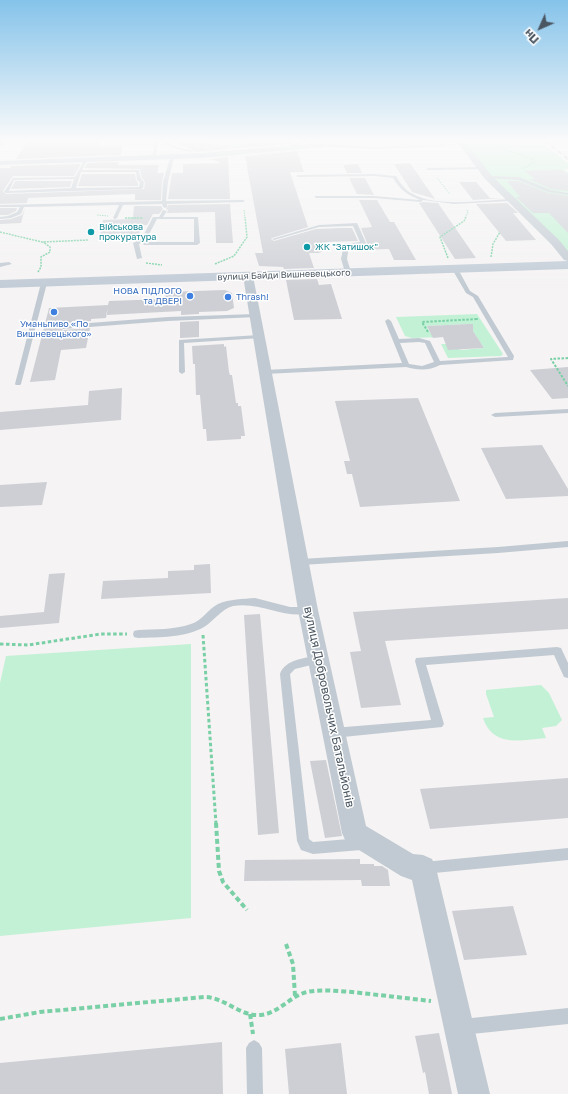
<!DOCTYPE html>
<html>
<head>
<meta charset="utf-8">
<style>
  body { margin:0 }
  #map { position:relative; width:568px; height:1094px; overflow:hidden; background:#f5f3f3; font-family:"Golos Text",sans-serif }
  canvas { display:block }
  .north { position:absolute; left:520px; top:8px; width:40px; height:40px; -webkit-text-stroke:3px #fff; paint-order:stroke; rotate:225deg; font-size:11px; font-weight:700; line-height:16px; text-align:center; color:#4a5661 }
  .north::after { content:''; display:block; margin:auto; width:14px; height:18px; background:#4a5661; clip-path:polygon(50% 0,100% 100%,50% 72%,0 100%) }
</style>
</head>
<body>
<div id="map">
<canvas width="568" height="1094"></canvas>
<div class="north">Пн</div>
</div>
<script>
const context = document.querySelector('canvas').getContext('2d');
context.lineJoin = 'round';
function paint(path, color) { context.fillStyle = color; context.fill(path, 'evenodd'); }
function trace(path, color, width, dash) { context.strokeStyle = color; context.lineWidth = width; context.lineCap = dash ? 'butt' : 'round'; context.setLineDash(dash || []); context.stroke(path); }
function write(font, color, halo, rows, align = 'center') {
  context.font = font + ' "Golos Text",sans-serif'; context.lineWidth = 3; context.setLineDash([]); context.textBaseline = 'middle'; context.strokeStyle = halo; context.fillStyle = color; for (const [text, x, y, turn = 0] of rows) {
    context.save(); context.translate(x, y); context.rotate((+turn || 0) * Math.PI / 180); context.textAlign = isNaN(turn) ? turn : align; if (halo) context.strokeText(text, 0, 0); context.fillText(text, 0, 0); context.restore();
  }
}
paint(new Path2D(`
  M169 139H290C258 148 232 151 199 146 188 145 178 145 169 139Z
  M452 139H537L568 163V169H564L568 173V253Z
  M477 314 503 354 501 356 448 358 441 344H448L461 350 484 348 468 324 427 326 430 333 443 337 412 338 405 336 396 317Z
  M191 644V918L0 936V683L6 656Z
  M541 685 549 693 562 720 556 726 542 728 546 738C522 740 493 748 483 718L494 717 486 694V690Z`), '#c3f1d5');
paint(new Path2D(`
  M28 139H100L98 146 123 145 121 155 16 159Z
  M272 139H293L294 142 290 144 243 148V145Z
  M179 141 227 146V149L196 152 178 144Z
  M297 151 304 172H290L308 227 272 238 271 239 274 241 316 229 342 228H352L358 241 326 242 328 248 319 253H309L314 268 284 269 283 267 259 266 255 253H263L245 156Z
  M228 157 230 199H168L172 173H183V164L221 163 211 159Z
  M119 162 118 165H159L157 173H164L162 182 161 200H135V194L28 198 27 203 0 204V168H10L11 166 81 164 74 176H13L3 191 6 194 144 189 145 182 142 178 140 169 84 168 87 163Z
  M410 163 435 199 412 192 394 164Z
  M358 164 362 173H347L343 165Z
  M562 170 568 174V191L551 189 529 179H535L525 171Z
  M82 174H135L136 180 138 183V186H78Z
  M349 178H365L374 195 357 194Z
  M15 181H72L70 187 11 189Z
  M507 181H518L548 193 568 196V233L549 213H533L516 197H520Z
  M459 182H476L490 198H502L473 200Z
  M359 200H377L390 222H394L416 260H394L389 249 354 250 353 246H363L367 243 361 228 372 227Z
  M424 202 438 203 476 258 455 259 419 203Z
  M507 203 518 213H513L536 240 506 241 476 204Z
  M230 204 233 243H216L215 212 167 213 168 210 166 209 168 205Z
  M134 206H161L163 209 159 214H153L147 225H143L139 234 100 235 103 220 133 219Z
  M0 208H17L16 211 8 215H0Z
  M25 208 21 223 0 224V220L11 219 22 215Z
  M317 279 319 285 331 284 342 319 294 320 286 280Z
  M225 290 232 293 234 308 227 311 199 312V314L181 315V311L106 315 108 308 106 318 91 319V321L62 324 59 327 63 330 90 328 86 348 61 350 55 380 30 382 49 308 108 305 109 301 165 299 166 292Z
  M199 321V337L180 338V322Z
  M468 324H473V331L484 348 448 350 443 337 433 338 427 326Z
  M224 344V347L226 346 229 372 230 375H232L236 403H238V406H241L245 436H241V439L207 441 206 429H203L200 395H196L195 364H193L192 346Z
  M568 367V398L552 399 530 370Z
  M122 388 121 420 0 430V412L88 405 89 391Z
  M418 398 460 501 360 507 352 474H347L344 461H350L335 401Z
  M542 445 568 489V496L506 499 481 448Z
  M47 482 42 505 0 507V485Z
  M210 564 211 593 101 599 103 581 168 578V571L194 570V565Z
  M65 573 59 623 0 628V616L44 612 49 574Z
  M568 598V629L385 641 401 705 361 708 350 652 361 651 353 612Z
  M260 614 279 833 258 835 244 615Z
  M326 760 342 836 325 838 310 761Z
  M568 778V818L430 829 420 789Z
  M360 859V864H374V866H382L388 870 390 886H362L361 880 244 881 245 860Z
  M513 906 527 955 464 960 452 911Z
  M439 1033 448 1074 452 1094H429L425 1072 423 1073 415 1036Z
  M222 1042 223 1094H0V1063Z
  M341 1043 347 1094H289L285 1049Z`), '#cdcfd5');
trace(new Path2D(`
  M476 144 492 145 533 159 535 162 522 169
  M12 146H24
  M437 178 450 194
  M244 210 245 218
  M97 215 108 216
  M125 218H143
  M465 218 468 212 467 210`), '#7ad0a6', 1, [1.5, 1]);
trace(new Path2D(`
  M125 218H143
  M0 232 42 242 88 240
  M491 257 493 244 500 232
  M448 258 440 237 464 221 466 217
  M146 263 162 265
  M215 264 234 256 247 237 245 217
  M38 272 41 267V257L50 252V247L43 242
  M476 319H478`), '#7ad0a6', 1.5, [2, 1]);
trace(new Path2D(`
  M428 332 422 322 478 319
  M568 358 551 359 568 386`), '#7ad0a6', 2, [2.5, 1.5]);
trace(new Path2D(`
  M203 635 216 824
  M0 644 28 645 101 634H127`), '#7ad0a6', 3, [3.5, 2.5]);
trace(new Path2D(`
  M216 823 219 871 223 882 247 910
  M286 944 293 964 295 996
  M250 1014 253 1034
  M0 1019 40 1012 204 997C225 997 240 1017 261 1015 279 1013 290 996 307 992 322 989 337 991 352 992 379 995 405 998 431 1001`), '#7ad0a6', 4, [5, 3]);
paint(new Path2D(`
  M154 139H161L174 146 193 151 191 152 172 148 158 140 156 159 153 160Z
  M307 139H312L284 150 281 149Z
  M321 144 374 147 445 145 447 146 374 149 320 146Z
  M172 157 174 158 168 182 166 201 243 200 245 201 243 202 167 204V207L165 208 163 207 162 204 123 205 117 218 115 219 113 218 119 205 24 207 21 214 11 218 0 219V217L8 216 17 212 20 207H0V205L162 201 163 182 170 158Z
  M85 159 87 160 82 170H139L141 179 144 182 143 188 141 189 6 193 4 192 13 178 75 177ZM81 172H136L137 180 140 182 139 187 76 188ZM74 179 71 188 9 191 14 180Z
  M483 167 482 169 428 170 426 169 428 168Z
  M375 174 396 176C401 184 405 190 413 194 439 208 483 200 511 199L513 200 511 201 454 204 423 200 421 202 374 198H316L314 196H374L420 200C408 195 400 190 393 178L375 176 298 177 296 176 298 175Z
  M488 176 519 177 551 190 568 193V195L548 192 518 180 487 178Z
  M163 210 167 211 163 217H198L200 243 197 245H144L143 244 146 242H194V219H157L146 240 139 244 142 258 137 259 133 243 142 238 153 217H159Z
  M357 223 366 243 363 245H349L347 259 351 272 348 274 345 272 341 259 344 244 360 242 353 226 319 227 274 240 272 239 319 225Z
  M0 263 9 262 12 264 0 267Z
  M455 267 458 269 470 291 478 296 514 356 513 360 440 365C429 371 417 370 406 367L265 374 262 372 265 370 402 363 385 321 388 319 391 321 399 339 419 338 430 341 440 361 508 357 473 297 466 293 452 269ZM419 342 425 343 434 362 422 366 409 364 400 343Z
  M44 281 47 283 21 384 20 385H16L15 384 41 283Z
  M255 314 257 315V317L168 321 63 329 60 327 63 325 168 317Z
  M259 335 261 336V338L184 343 185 372 182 374 179 372V340Z
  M568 409V413L495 417 491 415 495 413Z
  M568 541V547L498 553 301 565 296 562 301 559 498 547Z
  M255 598 290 607H311L313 610 311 613C285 620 261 601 233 606 221 609 214 621 204 627 185 638 159 637 138 638L134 637 133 634 134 631 138 630C155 629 174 630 191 624 202 621 208 609 218 604 230 599 243 599 255 598Z
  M557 647 561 648 568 663V678L564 677 554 655 426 665 444 724 442 727 333 738 329 736 327 733 329 730 333 728 431 720 415 661 416 658Z
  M319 655 323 656 324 659 323 662 295 669 290 674 309 839 313 842 361 838 366 840 367 844 366 848 361 850 313 854 301 850 297 841 280 674C285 659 306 658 319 655Z
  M568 848V860L424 874 419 873 417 868 419 863 424 862Z
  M568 1008V1024L462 1035 457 1032 454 1027 457 1022 462 1019Z
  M254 1040 259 1043 262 1048 263 1094H247L246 1048 249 1043Z`), '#c1cad2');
paint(new Path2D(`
  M455 139H463L491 175 559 240 568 251V261L564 260 551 244 485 179Z
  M321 143 325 145 324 147 201 158 0 165V161L201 153Z
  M248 273 253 276 318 610 366 826 413 854 423 855 432 859 436 868 490 1094H458L412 880 401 876 346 842 342 833 298 610 243 276Z`), '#c1cad2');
paint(new Path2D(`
  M0 139H7L3 145 0 146Z
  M568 261V269L0 288V280Z`), '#c1cbd6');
const rail = new Path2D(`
  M542 139 568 159`);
trace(rail, '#b5b8bd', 2);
trace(rail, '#fff', 1.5, [4]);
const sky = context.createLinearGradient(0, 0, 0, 292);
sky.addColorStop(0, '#85c3ea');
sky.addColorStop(0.48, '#fafafa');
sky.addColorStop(1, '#fafafa00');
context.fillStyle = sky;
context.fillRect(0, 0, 568, 292);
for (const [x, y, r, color] of [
  [91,232,4,"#0f9aa8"],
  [307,247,4,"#0f9aa8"],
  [190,296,4,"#3f7fe0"],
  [228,297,4,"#3f7fe0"],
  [54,312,4,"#3f7fe0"]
]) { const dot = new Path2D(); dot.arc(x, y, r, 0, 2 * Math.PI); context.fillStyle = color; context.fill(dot); trace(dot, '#fff', 1.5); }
write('9px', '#0d838f', '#fff', [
  ["Військова",99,227],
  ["прокуратура",99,237],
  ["ЖК \"Затишок\"",315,247]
], 'left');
write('9px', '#4a5661', '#fff', [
  ["вулиця Байди Вишневецького",284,275,-2]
]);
write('9px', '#366cbe', '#fff', [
  ["НОВА ПІДЛОГО",182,291],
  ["та ДВЕРІ",182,301],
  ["Thrash!",236,297,"left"],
  ["Уманьпиво «По",54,324,"center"],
  ["Вишневецького»",54,334,"center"]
], 'right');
write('12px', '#4a5661', '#fff', [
  ["вулиця Добровольчих Батальйонів",329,707,78]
]);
</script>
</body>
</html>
